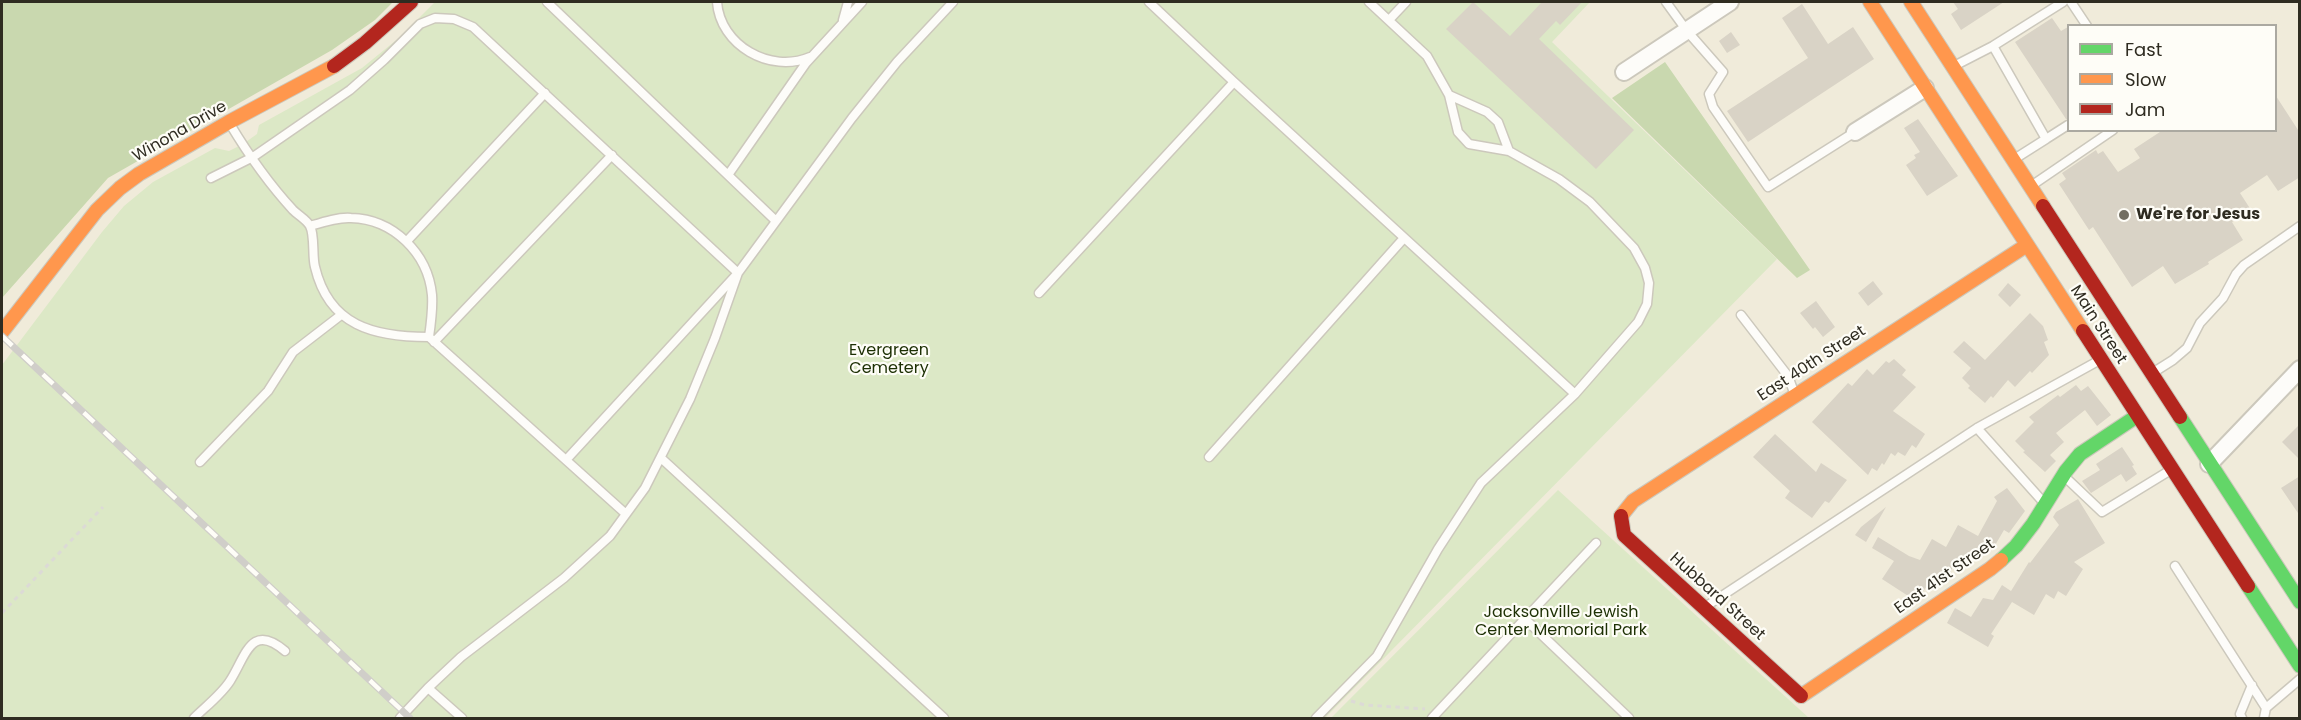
<!DOCTYPE html>
<html>
<head>
<meta charset="utf-8">
<style>
  body { margin:0 }
  #map { position:relative; width:2301px; height:720px; overflow:hidden; background:#f0ebda; font-family:Poppins,sans-serif }
  canvas { display:block }
  .frame { position:absolute; inset:0; border:3px solid #2f2c21; pointer-events:none }
  .legend { position:absolute; left:2067px; top:24px; width:210px; height:108px; box-sizing:border-box; background:#fefdf7; border:2px solid #aba9a1; margin:0; padding:8px 10px; list-style:none; font-size:18px; color:#2f2c21 }
  .legend li { display:flex; align-items:center; gap:12px; height:30px }
  .legend b { width:30px; border:2px solid #aba9a1 }
</style>
</head>
<body>
<div id="map">
<canvas width="2301" height="720"></canvas>
<div class="frame"></div>
<ul class="legend">
<li><b style="height:8px;background:#63d668"></b>Fast</li>
<li><b style="height:8px;background:#ff974d"></b>Slow</li>
<li><b style="height:8px;background:#b3261e"></b>Jam</li>
</ul>
</div>
<script>
const context = document.querySelector('canvas').getContext('2d');
context.lineJoin = 'round';
function paint(path, color) { context.fillStyle = color; context.fill(path, 'evenodd'); }
function trace(path, color, width, dash) { context.strokeStyle = color; context.lineWidth = width; context.lineCap = dash ? 'butt' : 'round'; context.setLineDash(dash || []); context.stroke(path); }
function write(font, color, halo, rows, align = 'center') {
  context.font = font + ' Poppins,sans-serif'; context.lineWidth = 4.5; context.setLineDash([]); context.textBaseline = 'middle'; context.strokeStyle = halo; context.fillStyle = color; for (const [text, x, y, turn = 0] of rows) {
    context.save(); context.translate(x, y); context.rotate((+turn || 0) * Math.PI / 180); context.textAlign = isNaN(turn) ? turn : align; if (halo) context.strokeText(text, 0, 0); context.fillText(text, 0, 0); context.restore();
  }
}
paint(new Path2D(`
  M435 2H1590L1552 42 1777 259 1325 718H2V365L102 232 124 206 153 182 215 148 229 151 243 144 257 134 259 125 362 68 400 37Z
  M1558 490 1809 718H1331Z`), '#dce8c6');
paint(new Path2D(`
  M2 2H393L375 20 332 50 108 178 2 298Z
  M1665 62 1810 270 1797 278 1612 98Z`), '#c9d8af');
paint(new Path2D(`
  M1473 2 1510 36 1542 2H1582L1560 25 1556 21 1539 39 1634 130 1596 169 1446 29Z
  M1953 2H2004L1961 30 1951 14 1958 9Z
  M1802 4 1828 44 1853 27 1874 59 1748 142 1727 111 1808 58 1782 18Z
  M2052 18 2061 31 2068 27V119H2066L2015 42Z
  M1731 32 1740 45 1727 53 1719 41Z
  M2276 96 2300 133V177L2278 191 2267 175 2240 193 2251 210 2232 222 2243 240 2208 262 2209 264 2175 284 2163 266 2132 287 2093 227 2089 230 2059 184 2066 179 2062 173 2096 150 2098 154 2103 151 2118 172 2140 158 2134 149 2163 130H2276Z
  M1918 119 1958 176 1927 196 1906 165 1916 158 1914 155 1920 152 1904 128Z
  M1873 281 1883 294 1868 306 1858 293Z
  M2008 283 2021 295 2010 307 1998 295Z
  M1816 301 1835 327 1823 337 1815 327 1813 329 1800 313Z
  M2030 313 2043 326 2048 340 2044 342 2049 355 2032 373 2030 371 2015 387 2008 380 1993 398 1991 396 1985 403 1968 388 1970 386 1962 378 1971 368 1953 352 1964 341 1985 360Z
  M1894 359 1906 370 1902 375 1916 387 1893 411 1925 434 1916 448 1912 445 1905 456 1898 452 1895 456 1891 453 1884 465 1882 463 1877 471 1872 468 1868 475 1812 422 1848 383 1852 386 1867 369 1873 375 1886 361 1889 363Z
  M2076 385 2081 391 2088 386 2111 415 2097 426 2085 410 2056 433 2064 442 2050 455 2056 461 2045 472 2023 452 2025 451 2015 441 2034 422 2029 417 2058 395 2060 397Z
  M2300 424V460L2282 442Z
  M1775 434 1816 472 1821 463 1847 480 1829 503 1825 501 1812 518 1785 498 1790 491 1753 457Z
  M2122 447 2134 465 2132 466 2137 474 2126 482 2121 474 2091 493 2082 481 2100 470 2096 464Z
  M2300 476V516L2281 488Z
  M2007 488 2025 511 2009 533 2004 530 1994 547 1986 555 1974 549 1962 568 1955 564 1942 585 1935 589 1928 585 1916 601 1882 579 1894 561 1872 548 1878 537 1909 556 1920 560 1932 539 1946 547 1958 525 1978 536 1997 501 1994 497Z
  M2078 499 2105 543 2074 562 2083 569 2066 596 2058 591 2054 599 2046 594 2034 615 2012 602 1991 634 1994 636 1988 647 1947 623 1955 608 1971 617 1983 598 1993 600 2002 585 2011 591 2029 562 2030 563 2059 525 2053 517 2056 512Z
  M1886 507 1866 542 1855 535 1861 527Z`), '#d9d3c6');
const lane = new Path2D(`
  M547 2 776 221
  M717 2C720 45 770 74 810 57
  M1149 2 1234 82 1575 394
  M1666 2 1687 31 1723 72 1709 94 1713 107 1768 187 1855 132
  M2071 2 2087 26
  M843 20 848 2
  M1389 20 1406 2
  M1993 46 2046 139 2068 125
  M1956 65 1993 46 2063 2
  M1449 95 1458 132 1469 144 1509 151
  M230 124C248 154 270 185 293 210 298 215 307 220 310 226 315 235 312 256 315 267 329 326 374 337 429 337L626 514
  M2016 158 2046 139
  M728 175 806 63 862 2
  M211 178 253 157 350 90 384 60 420 24 435 18 454 19 473 27 738 273 566 460
  M2034 184 2113 130
  M310 226C323 222 338 217 351 218 393 219 428 253 432 295 433 309 431 323 429 337
  M407 241 545 93
  M1039 293 1234 82
  M1741 315 1788 376 1795 395
  M434 342 612 155
  M2154 372 2173 360 2187 348 2200 323 2223 298 2236 274 2244 265 2300 226
  M1977 428 2045 504
  M1209 457 1404 238
  M661 458 944 718
  M200 462 268 391 293 352 341 315
  M2064 476 2102 512 2169 471
  M2175 566 2266 708 2300 679
  M1705 607 1977 428 2098 361
  M1525 619 1629 718
  M428 688 462 718
  M194 718C205 707 221 695 230 681 246 656 251 622 285 651
  M400 718 428 688 461 657 564 578 610 536 645 488 690 399 715 338 738 273 852 118 897 62 953 2
  M1316 718 1377 656 1438 549 1481 483 1575 394 1638 322 1647 304 1649 283 1645 268 1634 248 1590 202 1559 179 1509 151 1498 122 1487 112 1449 95 1427 56 1369 2
  M1432 718 1596 543
  M2242 718 2240 714 2252 685
  M2264 718 2266 708`);
const street = new Path2D(`
  M1624 72 1730 2
  M1855 132 1925 88
  M2209 464 2300 369`);
const fast = new Path2D(`
  M2180 417 2300 602
  M2001 560 2016 546 2033 524 2066 471 2080 454 2137 416
  M2248 586 2300 666`);
const slow = new Path2D(`
  M1870 2 2083 331
  M1911 2 2043 206
  M2 332 97 210 120 188 139 174 229 122 334 66
  M1621 516 1633 501 2027 245
  M1801 696 1990 569 2001 560`);
const jam = new Path2D(`
  M334 66 365 43 411 2
  M2043 206 2180 417
  M2083 331 2248 586
  M1621 516 1624 535 1801 696`);
trace(lane, '#ccc8bc', 11);
trace(street, '#ccc8bc', 20);
trace(fast, '#ccc8bc', 16);
trace(slow, '#ccc8bc', 16);
trace(jam, '#ccc8bc', 16);
trace(new Path2D(`
  M2 613 103 507
  M1351 701 1365 705 1425 709`), '#dcdad6', 3, [4.5, 4.5]);
trace(lane, '#fdfcf9', 8);
trace(street, '#fdfcf9', 16);
trace(fast, '#63d668', 14);
trace(slow, '#ff974d', 14);
trace(jam, '#b3261e', 14);
const rail = new Path2D(`
  M2 336 410 718`);
trace(rail, '#d0cec9', 7);
trace(rail, '#fefdf7', 4.5, [14]);
for (const [x, y, r, color] of [
  [2124,215,6,"#736f62"]
]) { const dot = new Path2D(); dot.arc(x, y, r, 0, 2 * Math.PI); context.fillStyle = color; context.fill(dot); trace(dot, '#fefdf7', 2); }
write('16px', '#2f2c21', '#fefdf7', [
  ["Winona Drive",180,132,-30],
  ["Main Street",2098,325,57],
  ["East 40th Street",1812,364,-33],
  ["East 41st Street",1945,577,-35],
  ["Hubbard Street",1717,597,42]
]);
write('bold 16px', '#2f2c21', '#fefdf7', [
  ["We're for Jesus",2136,215]
], 'left');
write('16px', '#1d3004', '#fefdf7', [
  ["Evergreen",889,351],
  ["Cemetery",889,369],
  ["Jacksonville Jewish",1561,613],
  ["Center Memorial Park",1561,631]
]);
</script>
</body>
</html>
